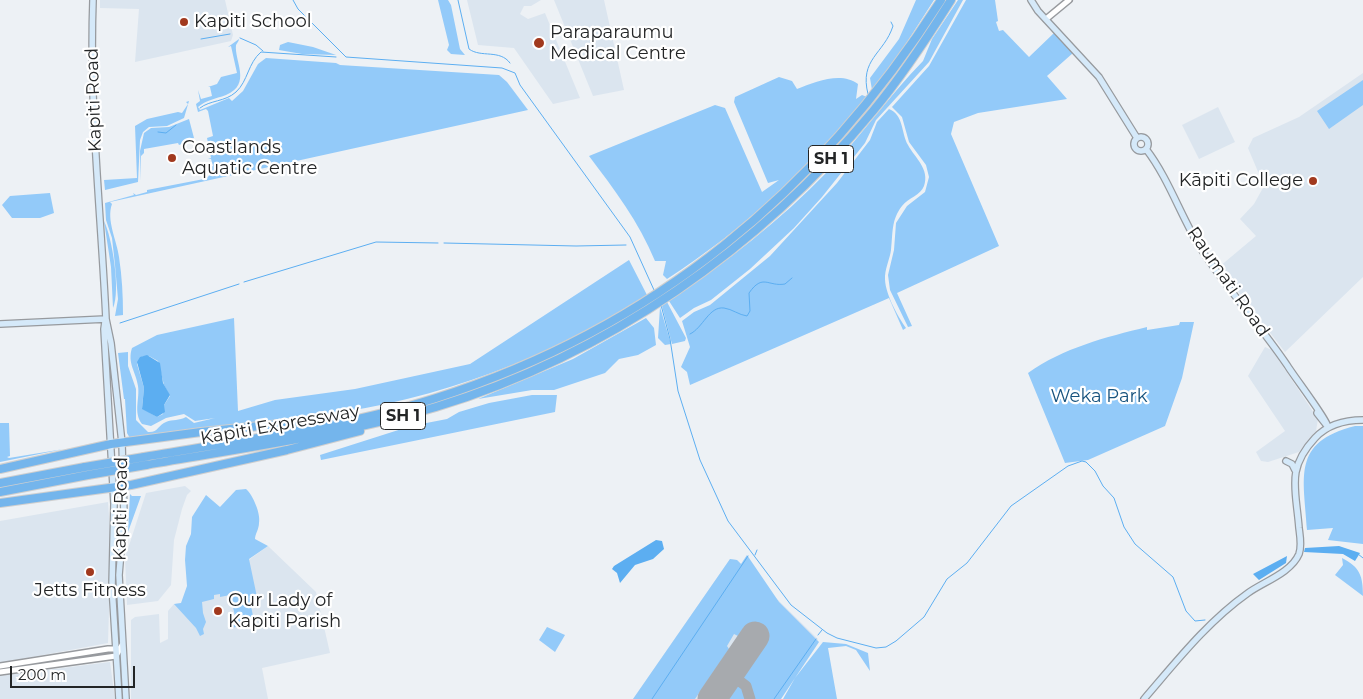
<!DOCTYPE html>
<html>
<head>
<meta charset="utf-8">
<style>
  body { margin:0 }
  #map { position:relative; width:1363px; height:699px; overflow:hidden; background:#edf1f5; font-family:Montserrat,sans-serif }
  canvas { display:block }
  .scale { position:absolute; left:10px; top:666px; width:125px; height:22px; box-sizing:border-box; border:2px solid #232526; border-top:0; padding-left:6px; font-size:15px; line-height:18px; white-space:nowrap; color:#232526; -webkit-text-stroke:4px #fff; paint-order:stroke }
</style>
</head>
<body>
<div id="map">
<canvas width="1363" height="699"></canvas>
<div class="scale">200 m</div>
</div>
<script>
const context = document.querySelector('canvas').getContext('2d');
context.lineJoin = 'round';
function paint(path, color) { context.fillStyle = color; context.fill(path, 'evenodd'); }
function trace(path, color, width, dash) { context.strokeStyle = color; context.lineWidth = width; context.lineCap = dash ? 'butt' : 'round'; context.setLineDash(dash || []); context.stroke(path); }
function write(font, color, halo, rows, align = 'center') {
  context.font = font + ' Montserrat,sans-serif'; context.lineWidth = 4.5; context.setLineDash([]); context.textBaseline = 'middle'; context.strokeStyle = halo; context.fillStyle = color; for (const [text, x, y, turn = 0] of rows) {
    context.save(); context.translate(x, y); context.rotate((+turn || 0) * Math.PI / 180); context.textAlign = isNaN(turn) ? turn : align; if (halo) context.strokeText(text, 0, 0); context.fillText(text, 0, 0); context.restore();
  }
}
paint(new Path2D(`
  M100 0H225L233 35 231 41 135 62 139 9 100 8Z
  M467 0H541L531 6H524L520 14 528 19 545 13 580 98 553 104 514 48 478 45Z
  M554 0H604L624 90 593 96Z
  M1363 73V277L1285 352 1219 267 1256 236 1240 219 1254 204 1264 186 1248 148 1253 138 1299 117Z
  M1218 107 1235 142 1199 159 1182 125Z
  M1265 347 1272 350 1318 419 1316 431 1299 452 1268 462 1261 461 1256 452 1285 431 1248 376Z
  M185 486 191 491 187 495 182 509 174 540 171 585 158 601 127 605 125 558 146 493Z
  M108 502 111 546 108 643 0 663V521Z
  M268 546 316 592 330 653 262 668 268 699H131V620L135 617 159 614 160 643 168 639V611L174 604 189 603Z
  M730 559 737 560 818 639 778 699H633Z
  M110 662 115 699H0V676Z`), '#dbe5ef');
paint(new Path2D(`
  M438 0H448L451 5 460 49 465 55 451 54 447 50 449 45Z
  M916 0H934L900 53 872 90 870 78 899 39Z
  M958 0H963L929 62 876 120 865 143 822 197 794 228 750 269 711 300 694 308 680 318 669 301C726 262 780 221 828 171 861 136 889 96 923 61L932 39Z
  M966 0H995L998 21 996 22 999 31 1003 30 1029 57 1054 33 1073 53 1047 76 1067 99 978 113 954 122 951 134 999 246 897 293 912 326 908 327 890 290 888 275 894 250 896 223 907 206 925 192 929 177 926 165 909 142 902 117 892 107 929 66Z
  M239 39C239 41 237 43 236 45 234 61 252 84 226 95 215 99 206 100 198 107L200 110 229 98 232 101 243 91 258 64 266 58 336 63 340 65 499 75 507 82 528 110 110 202 112 204C106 220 117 241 119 257 122 276 123 296 123 315L115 316 118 299 115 265 112 238 106 220 105 203 134 195 133 193 136 195 147 192V190L204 179 209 176 210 167 213 166 211 159H208L211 158 207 138 213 136 208 111 206 109 198 112 196 104 200 101 198 90 201 99 212 96 210 87H208L217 84 221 77 237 73 231 46 228 47Z
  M288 42 313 47 336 55 302 54 279 50 280 45Z
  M779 77 792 81 797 89C815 82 841 71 858 84L856 99 862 95 867 97C810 168 743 230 667 279L663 275 666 261H655C639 222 614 189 589 156L715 105 725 108 762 192 779 180 768 183 734 102 735 97Z
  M1363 80V105L1329 129 1317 111Z
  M189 101 184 118 167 126 149 127 143 132 140 140 138 182 105 190 104 180 137 178 135 126 147 119 178 112 182 113 188 104 186 102Z
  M889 109C904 115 901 133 908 145 915 158 930 169 924 186 921 195 908 198 902 206 891 220 893 233 891 250 890 258 886 266 885 276 884 292 897 315 906 328L903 330 889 298 690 385 687 372 681 367 690 347 682 321 694 312 710 305 770 256 837 183 870 140 877 122Z
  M189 119 194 138 189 139 190 141 179 145 178 143 144 149V153L141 156V181L140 151 144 133 151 128 169 127Z
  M50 193 54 213 40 218H12L2 205 10 196Z
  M104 221C112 237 121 291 113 308L111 267Z
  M629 260 647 295C550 358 437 400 323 415 278 422 232 424 187 430 169 432 149 434 131 440L127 433 125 399H124L118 353 128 352V366L136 389V420L148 432C158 433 158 425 166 422 173 419 179 421 186 417L194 423 215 418 195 421 184 414 166 418 151 426 142 424C133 412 140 399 138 386 136 372 127 363 132 348L157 335 234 318 238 411 275 400 355 389 470 364ZM143 356H149L158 361 164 385 170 396 164 405 163 414 157 417 142 408 144 388 137 364Z
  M667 302 686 338 685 341 672 344 662 306Z
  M660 307 671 344 665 345 658 338Z
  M646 318 654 328 656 345 638 355 619 359 605 373 554 390H532L478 399 573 359Z
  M1180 322H1194L1182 378 1165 426 1088 460 1065 463 1028 373C1063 348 1106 337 1147 327V330L1179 325Z
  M532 395H557L555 412 321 460 320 455 411 426 447 419 459 412 489 403Z
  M0 423H9L10 456 7 457 9 458 64 449 0 462Z
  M1355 426H1363V544L1328 540 1333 528 1307 530C1304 477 1291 442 1355 426Z
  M246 489C253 495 261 514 259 523 259 529 255 534 255 539L268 546 249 559 257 597 248 599H258L250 601 253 616 250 617 251 623 232 628 230 618 235 616 233 607 235 606 232 605 230 595 220 597V594L214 595V599L202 602 203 613 206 622 203 629 204 634 200 636 196 628 174 604 181 603 187 586 185 560 186 546 191 534 192 517 206 495 220 507 236 490Z
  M130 494 132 496H141L128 532Z
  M747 555 779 602 819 642 781 699H729L767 643 744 627 738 636 734 634 727 646 729 649 695 699H633L730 559 737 560 741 564Z
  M1342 558C1360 567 1363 576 1363 596L1335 575 1343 565Z
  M547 627 565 635 555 652 539 640Z
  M823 642 846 644 868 653 870 671 856 650 846 646 828 648 837 699H783L795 678Z`), '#93caf9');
paint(new Path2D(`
  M147 355 160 363 163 383 170 395 164 405 165 412 157 417 142 409 144 388 137 362 140 357Z
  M656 540 662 541 664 549 653 559 635 565 620 583 617 573 612 569 614 566Z
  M1339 546 1360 553 1355 561 1343 554 1304 552 1305 548Z
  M1287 556 1286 563 1259 580 1253 574Z`), '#5caef1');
trace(new Path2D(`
  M293 0 298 9 346 57 502 68 515 73 520 85 630 237 654 290
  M458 0 469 49C481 58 500 49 510 63
  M240 38 256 45 263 51
  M201 39 230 34
  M868 94C859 59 884 54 893 26L891 22
  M200 108C210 100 225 102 236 92 248 81 248 63 261 52L336 57
  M158 132 166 133 176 125
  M444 243 576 246 626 245
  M244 282 376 242 438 243
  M661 305 670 339 678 391 700 460 728 521 791 605 827 633 837 638 876 648 886 647 896 641 924 617 947 579 967 563 1011 506 1068 466 1082 461 1086 462 1095 471 1103 486 1114 498 1124 527 1135 544 1173 577 1186 611 1195 621 1205 620
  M120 323 239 284
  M690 334C703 328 709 306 724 308 732 309 739 315 747 316L750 311 749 293C763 273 768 287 785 284L792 278
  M1358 554 1363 558
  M755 555 757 550
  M818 635 822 630
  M652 699 748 556
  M774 699 816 639`), '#5caef1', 1);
trace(new Path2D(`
  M729 673 746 686 750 699`), '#a7aaae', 11);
trace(new Path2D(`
  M712 699 755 636`), '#a7aaae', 29);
const tertiary = new Path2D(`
  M1046 19 1069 0
  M0 666 108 649H118
  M0 672 116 656 122 645`);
const secondary = new Path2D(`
  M93 0C89 107 101 213 106 319L111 343 122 443 124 515 119 575 126 699
  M1031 0 1038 11 1099 77 1137 138
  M1134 144a7 7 0 1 1 14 0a7 7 0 1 1-14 0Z
  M1146 149C1169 179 1181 217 1201 249 1227 289 1260 325 1287 365 1293 375 1328 421 1328 427
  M105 322 104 329 114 504 112 586 119 699
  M0 324 106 319
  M1318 411 1317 413 1328 427
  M1286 461 1292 464 1295 470
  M1144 699C1176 662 1207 622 1248 593 1263 582 1291 573 1299 554 1302 546 1300 536 1299 528 1296 489 1286 469 1315 438 1327 425 1345 420 1363 420`);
const motorway = new Path2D(`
  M144 457C241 440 342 428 436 398 655 328 818 192 941 0
  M146 465C243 448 342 435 436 407 607 355 760 248 873 111 902 76 927 38 951 0
  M0 469 111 444 201 432 329 419
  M0 483 85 467
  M0 492 88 475
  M0 503 131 485 287 450 360 431`);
trace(tertiary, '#979a9e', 8);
trace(secondary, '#979a9e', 8);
trace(motorway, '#cfcfcf', 10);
trace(tertiary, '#fff', 5);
trace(secondary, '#d5e9f9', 5.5);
trace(motorway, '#74b5ec', 8);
const motorwayBridge = new Path2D(`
  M85 467 144 457
  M88 475 146 465`);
trace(motorwayBridge, '#cfcfcf', 10, []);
trace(motorwayBridge, '#74b5ec', 8);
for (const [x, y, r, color] of [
  [184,22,5,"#a1391e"],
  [539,43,6,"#a1391e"],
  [172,158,5,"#a1391e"],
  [1313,181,5,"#a1391e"],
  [90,572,5,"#a1391e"],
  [218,611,5,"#a1391e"]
]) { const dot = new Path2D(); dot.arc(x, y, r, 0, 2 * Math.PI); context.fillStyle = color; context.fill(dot); trace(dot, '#fff', 2); }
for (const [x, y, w] of [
  [831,159,45],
  [403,416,45]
]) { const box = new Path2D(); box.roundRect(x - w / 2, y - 13.5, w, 27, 4); context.fillStyle = '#fff'; context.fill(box); trace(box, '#232526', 1); }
write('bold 16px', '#232526', null, [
  ["SH 1",831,159],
  ["SH 1",403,416]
]);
write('18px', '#232526', '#fff', [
  ["Kapiti School",194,22],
  ["Paraparaumu",550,33],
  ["Medical Centre",550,54],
  ["Coastlands",182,148],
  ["Aquatic Centre",182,169],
  ["Kāpiti College",1303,181,"right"],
  ["Jetts Fitness",90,591,"center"],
  ["Our Lady of",228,601],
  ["Kapiti Parish",228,622]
], 'left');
write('18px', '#232526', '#fff', [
  ["Kapiti Road",94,100,-92],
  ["Raumati Road",1228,282,55],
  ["Kāpiti Expressway",280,425,-10],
  ["Kapiti Road",121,509,-89]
]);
write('18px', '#17537e', '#fff', [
  ["Weka Park",1099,397]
]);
</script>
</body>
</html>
